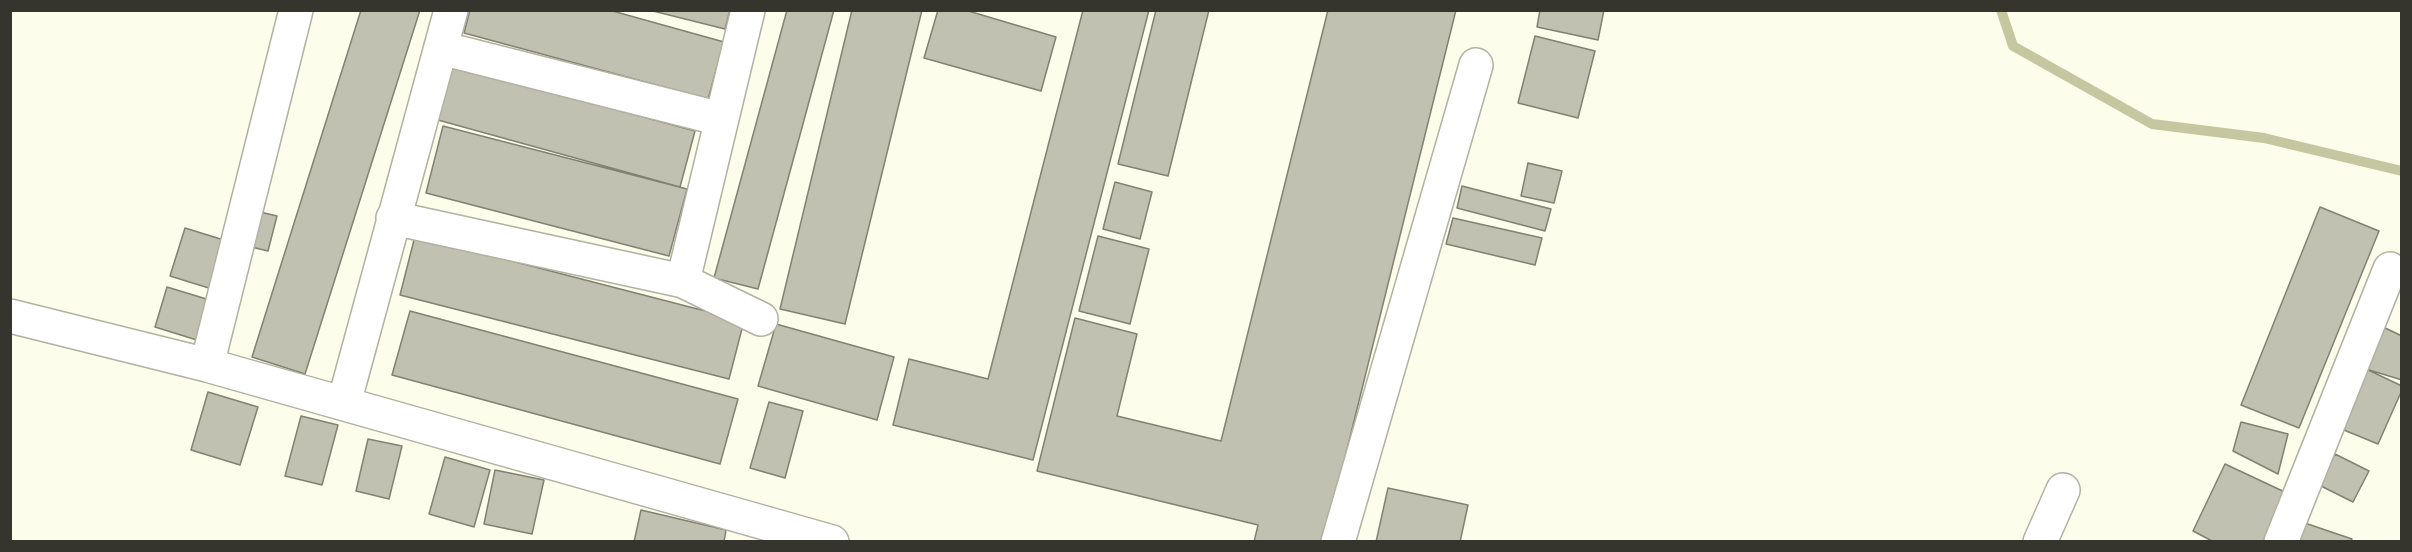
<!DOCTYPE html>
<html>
<head>
<meta charset="utf-8">
<style>
  body { margin:0 }
  #map { position:relative; width:2412px; height:552px; overflow:hidden; background:#fcfdeb; font-family:"Titillium Web",sans-serif }
  canvas { display:block }
  .frame { position:absolute; inset:0; border:12px solid #35352e; pointer-events:none }
</style>
</head>
<body>
<div id="map">
<canvas width="2412" height="552"></canvas>
<div class="frame"></div>
</div>
<script>
const context = document.querySelector('canvas').getContext('2d');
context.lineJoin = 'round';
function trace(path, color, width, dash) { context.strokeStyle = color; context.lineWidth = width; context.lineCap = dash ? 'butt' : 'round'; context.setLineDash(dash || []); context.stroke(path); }
function paint(path, color) { context.fillStyle = color; context.fill(path, 'evenodd'); }
trace(new Path2D(`
  M2001 10 2013 46 2152 124 2264 138 2402 171`), '#c5c7a1', 10);
const building = new Path2D(`
  M361 10H420L305 374 252 357Z
  M470 10H609L724 42 708 99 464 33Z
  M649 10H730L725 29Z
  M787 10H834L758 289 714 278Z
  M852 10H922L845 324 780 309Z
  M938 10H965L1056 37 1041 91 924 58Z
  M1083 10H1149L1033 460 893 425 909 359 988 379Z
  M1156 10H1209L1168 176 1118 164Z
  M1328 10H1456L1324 542H1254L1258 525 1037 471 1075 318 1137 334 1117 416 1221 441Z
  M1540 10H1604L1598 40 1537 27Z
  M1535 36 1595 51 1578 118 1518 103Z
  M453 65 695 131 680 187 438 120Z
  M443 126 687 189 669 256 426 193Z
  M1528 163 1562 171 1554 203 1521 196Z
  M1115 182 1152 192 1140 239 1103 229Z
  M1462 186 1551 209 1545 231 1457 208Z
  M2320 207 2379 231 2299 428 2241 405Z
  M256 211 277 216 268 251 247 246Z
  M1453 218 1542 238 1535 265 1446 244Z
  M185 228 227 241 212 289 170 276Z
  M415 236 744 321 729 379 400 295Z
  M1098 236 1149 249 1130 324 1079 311Z
  M167 287 213 301 200 341 155 327Z
  M410 311 738 399 720 464 392 375Z
  M776 324 894 357 877 420 758 386Z
  M2381 326 2402 336V380L2366 369Z
  M2366 369 2402 386V390L2378 444 2339 428Z
  M208 392 258 407 240 465 191 450Z
  M769 402 803 411 785 478 750 468Z
  M301 416 338 425 322 485 285 476Z
  M2241 422 2288 434 2278 474 2233 451Z
  M368 439 402 446 389 499 356 491Z
  M2335 454 2369 471 2353 502 2319 485Z
  M445 457 490 470 474 527 429 514Z
  M2225 464 2289 494 2266 542H2214L2193 531Z
  M495 470 544 480 532 534 484 524Z
  M1388 488 1468 505 1460 542H1376Z
  M641 510 726 530 724 542H634Z
  M2299 521 2352 539 2350 542H2292Z`);
paint(building, '#c0c1b0');
trace(building, '#818272', 1.5);
const minor = new Path2D(`
  M441 48 721 119
  M393 218 683 281 761 319
  M683 281 748 10
  M10 316 207 365 832 542
  M207 365 296 10
  M344 403 451 10
  M1338 542 1476 65
  M2040 542 2063 490
  M2281 542 2390 269`);
trace(minor, '#b1b2a1', 36);
trace(minor, '#fff', 33);
</script>
</body>
</html>
